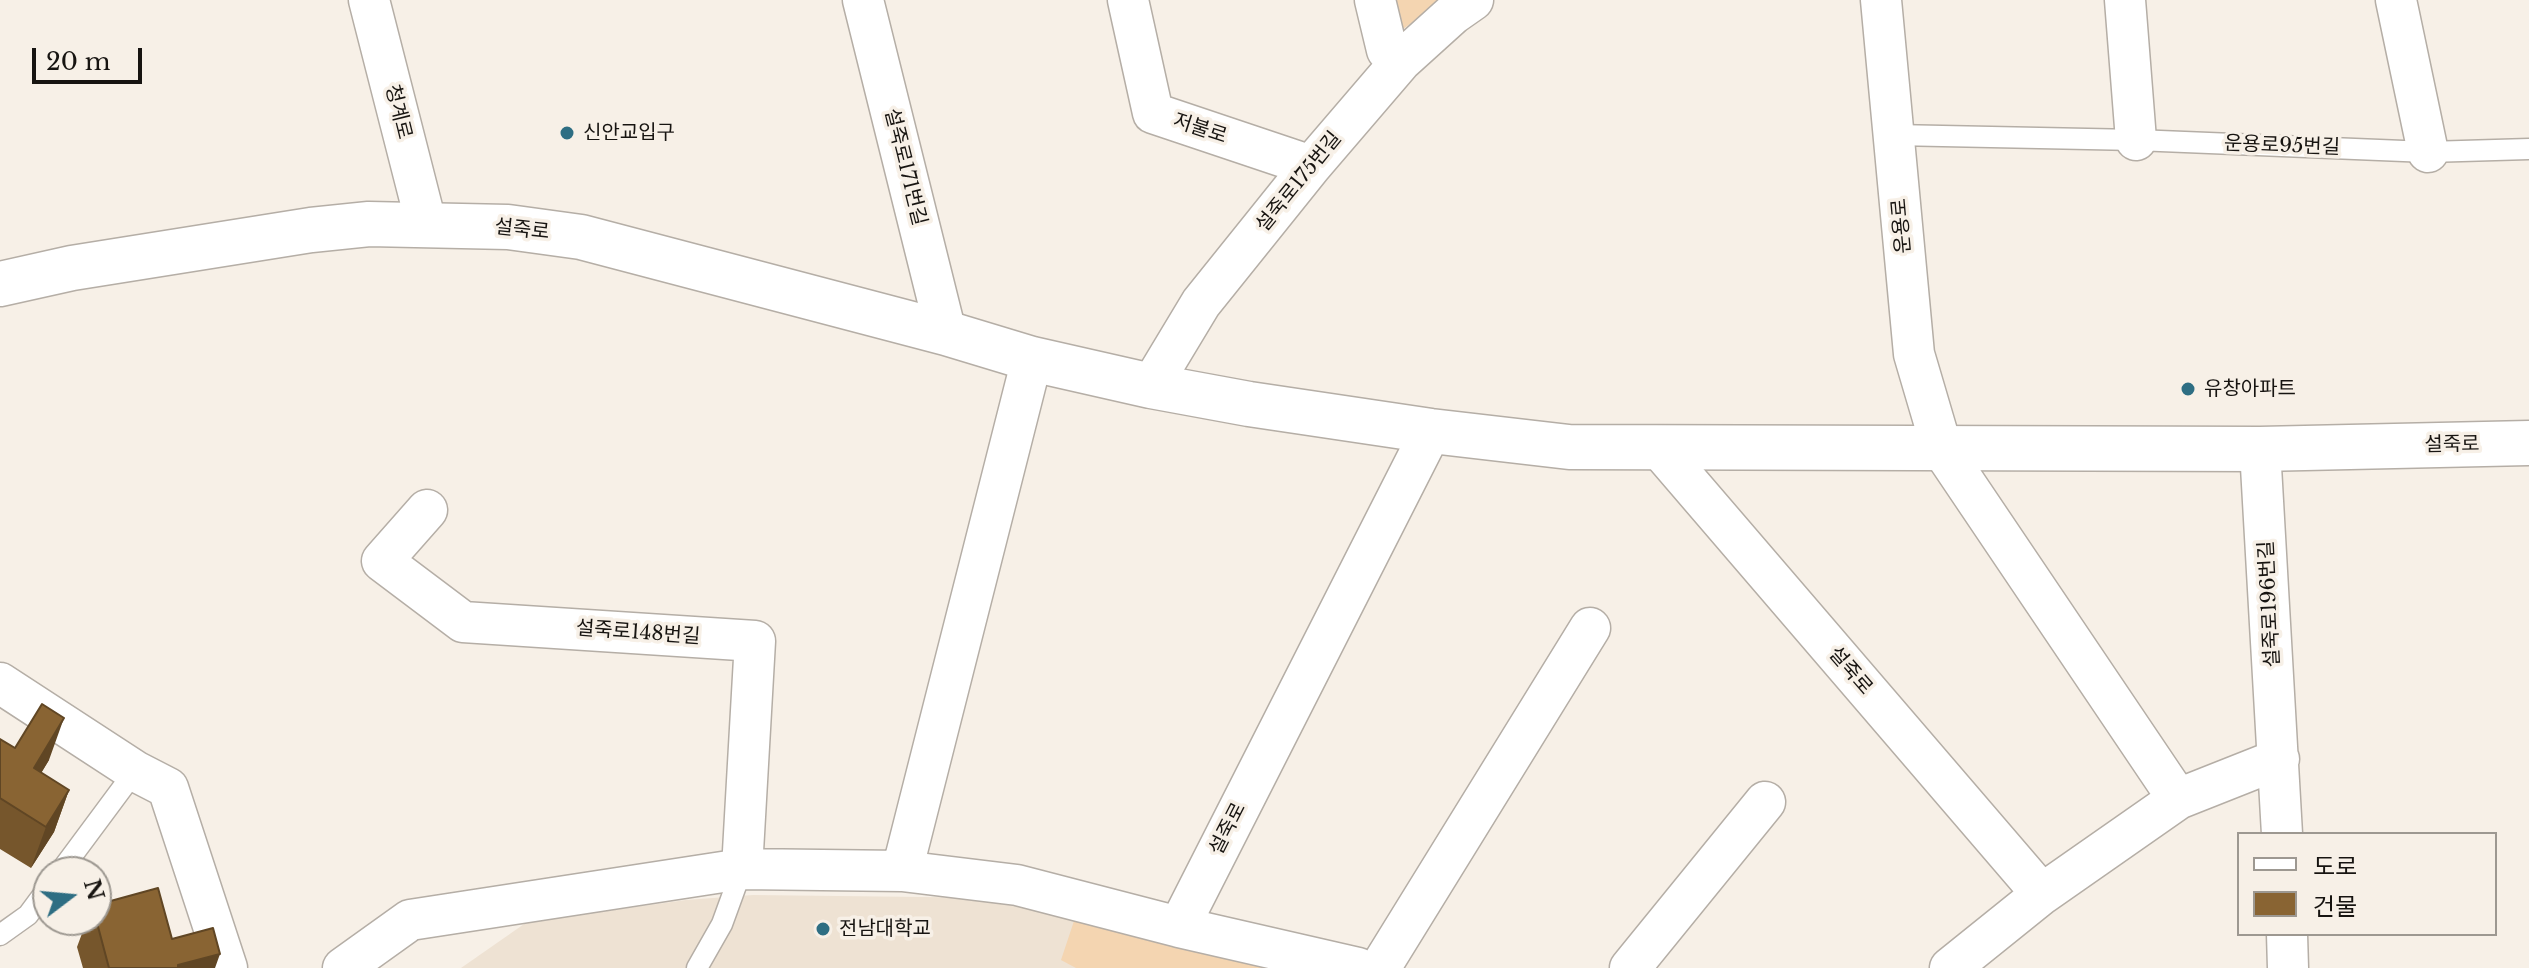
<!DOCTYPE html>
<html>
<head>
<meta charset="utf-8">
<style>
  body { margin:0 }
  #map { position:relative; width:2529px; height:968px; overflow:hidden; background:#f7f0e7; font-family:"Libre Baskerville","Noto Sans KR",serif }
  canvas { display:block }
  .legend { position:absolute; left:2237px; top:832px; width:260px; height:104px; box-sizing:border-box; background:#f7f0e7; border:2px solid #9d9891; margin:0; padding:10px 14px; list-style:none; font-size:24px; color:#171411 }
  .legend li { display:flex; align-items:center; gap:16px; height:40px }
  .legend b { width:40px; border:2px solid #9d9891 }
  .north { position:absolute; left:32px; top:856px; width:80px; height:80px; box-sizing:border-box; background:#f7f0e7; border:2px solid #9d9891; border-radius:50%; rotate:74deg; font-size:22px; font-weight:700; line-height:32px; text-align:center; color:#171411 }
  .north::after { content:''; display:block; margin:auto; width:28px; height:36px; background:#2e6e83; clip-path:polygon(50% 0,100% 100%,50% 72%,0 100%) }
  .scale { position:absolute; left:32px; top:48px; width:110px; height:36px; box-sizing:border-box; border:4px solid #171411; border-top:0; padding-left:10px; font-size:24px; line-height:28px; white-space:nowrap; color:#171411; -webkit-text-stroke:6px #f7f0e7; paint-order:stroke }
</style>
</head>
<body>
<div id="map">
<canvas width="2529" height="968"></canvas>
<ul class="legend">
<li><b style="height:10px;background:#fff"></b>도로</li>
<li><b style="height:22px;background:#896433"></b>건물</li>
</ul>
<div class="north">N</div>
<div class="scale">20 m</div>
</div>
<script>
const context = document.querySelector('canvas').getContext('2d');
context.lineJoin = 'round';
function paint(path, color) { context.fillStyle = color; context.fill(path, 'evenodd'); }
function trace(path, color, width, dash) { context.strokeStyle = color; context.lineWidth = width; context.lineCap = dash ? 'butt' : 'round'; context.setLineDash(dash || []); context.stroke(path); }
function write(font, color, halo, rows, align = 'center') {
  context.font = font + ' "Libre Baskerville","Noto Sans KR",serif'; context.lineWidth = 7; context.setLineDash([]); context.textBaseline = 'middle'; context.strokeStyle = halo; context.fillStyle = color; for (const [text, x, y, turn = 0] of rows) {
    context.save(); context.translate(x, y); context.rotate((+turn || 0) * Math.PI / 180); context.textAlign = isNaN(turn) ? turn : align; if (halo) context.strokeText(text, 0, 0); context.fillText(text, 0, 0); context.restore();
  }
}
paint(new Path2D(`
  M753 895 1008 898 1274 968H461L527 922 686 900Z`), '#eee2d3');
paint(new Path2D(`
  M1391 0H1443L1399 32Z
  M1075 918 1274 968H1076L1061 960Z`), '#f4d5b1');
const service = new Path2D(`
  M1894 135 2136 140 2428 152 2529 149
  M60 872 135 771
  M0 935 28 915 48 888
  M697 968 722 924 742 869`);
const minor = new Path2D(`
  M369 0 426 223
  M863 0 946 333
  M1128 0 1153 113 1311 166
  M1375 0 1387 50 1401 61
  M1881 0 1914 354 1942 449 2178 799
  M2125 0 2136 140
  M2396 0 2428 152
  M1151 386 1201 303 1311 166 1401 61 1453 14 1473 0
  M1659 448 2042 894
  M2260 449 2282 834
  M427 510 382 561 463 622 755 641 742 869
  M0 683 135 771 168 788 227 968
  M902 871 1032 359
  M1179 927 1431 431
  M2287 934 2288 968
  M343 968 410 920 742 869 902 871 1017 885 1179 927 1358 968
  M1380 968 1590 628
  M1630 968 1765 802
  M1950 968 2042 894 2178 799 2279 759`);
const secondary = new Path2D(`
  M0 284 72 268 311 230 369 224 508 227 581 237 946 333 1032 359 1151 386 1249 404 1431 431 1569 447 2260 449 2529 443`);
trace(service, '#b5aea6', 23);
trace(minor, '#b5aea6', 43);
trace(secondary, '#b5aea6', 47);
trace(service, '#fff', 20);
trace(minor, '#fff', 40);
trace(secondary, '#fff', 44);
paint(new Path2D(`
  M0 739 15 748 49 760 41 773 69 790 54 832 31 868 0 849Z
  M87 920H96L172 939 215 968H83L77 947Z`), '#76562c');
paint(new Path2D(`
  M64 718 49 760 19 810 34 768Z
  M69 790 54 832 31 868 46 827Z
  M220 954 215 968H176L178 965Z`), '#604624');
const building = new Path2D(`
  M42 704 64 718 34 768 69 790 46 827 0 798V739L15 748Z
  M158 888 172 939 213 928 220 954 178 965V968H109L96 919V905Z`);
paint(building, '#896433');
trace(building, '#604624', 2);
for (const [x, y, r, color] of [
  [567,133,8,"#2e6e83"],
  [2188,389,8,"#2e6e83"],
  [823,929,8,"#2e6e83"]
]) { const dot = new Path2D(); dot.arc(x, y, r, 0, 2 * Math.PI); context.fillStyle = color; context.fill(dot); trace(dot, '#f7f0e7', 3); }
write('20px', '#171411', '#f7f0e7', [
  ["청계로",398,112,76],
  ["저불로",1200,129,18],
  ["운용로95번길",2282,146,2],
  ["설죽로171번길",905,167,76],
  ["설죽로175번길",1299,182,-51],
  ["운용로",1902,226,-95],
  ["설죽로",522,230,6],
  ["설죽로",2452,445,-1],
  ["설죽로196번길",2270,604,-93],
  ["설죽로148번길",638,633,4],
  ["설죽로",1850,671,49],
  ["설죽로",1228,829,-63]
]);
write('20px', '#171411', '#f7f0e7', [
  ["신안교입구",583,133],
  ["유창아파트",2204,389],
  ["전남대학교",839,929]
], 'left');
</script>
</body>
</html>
